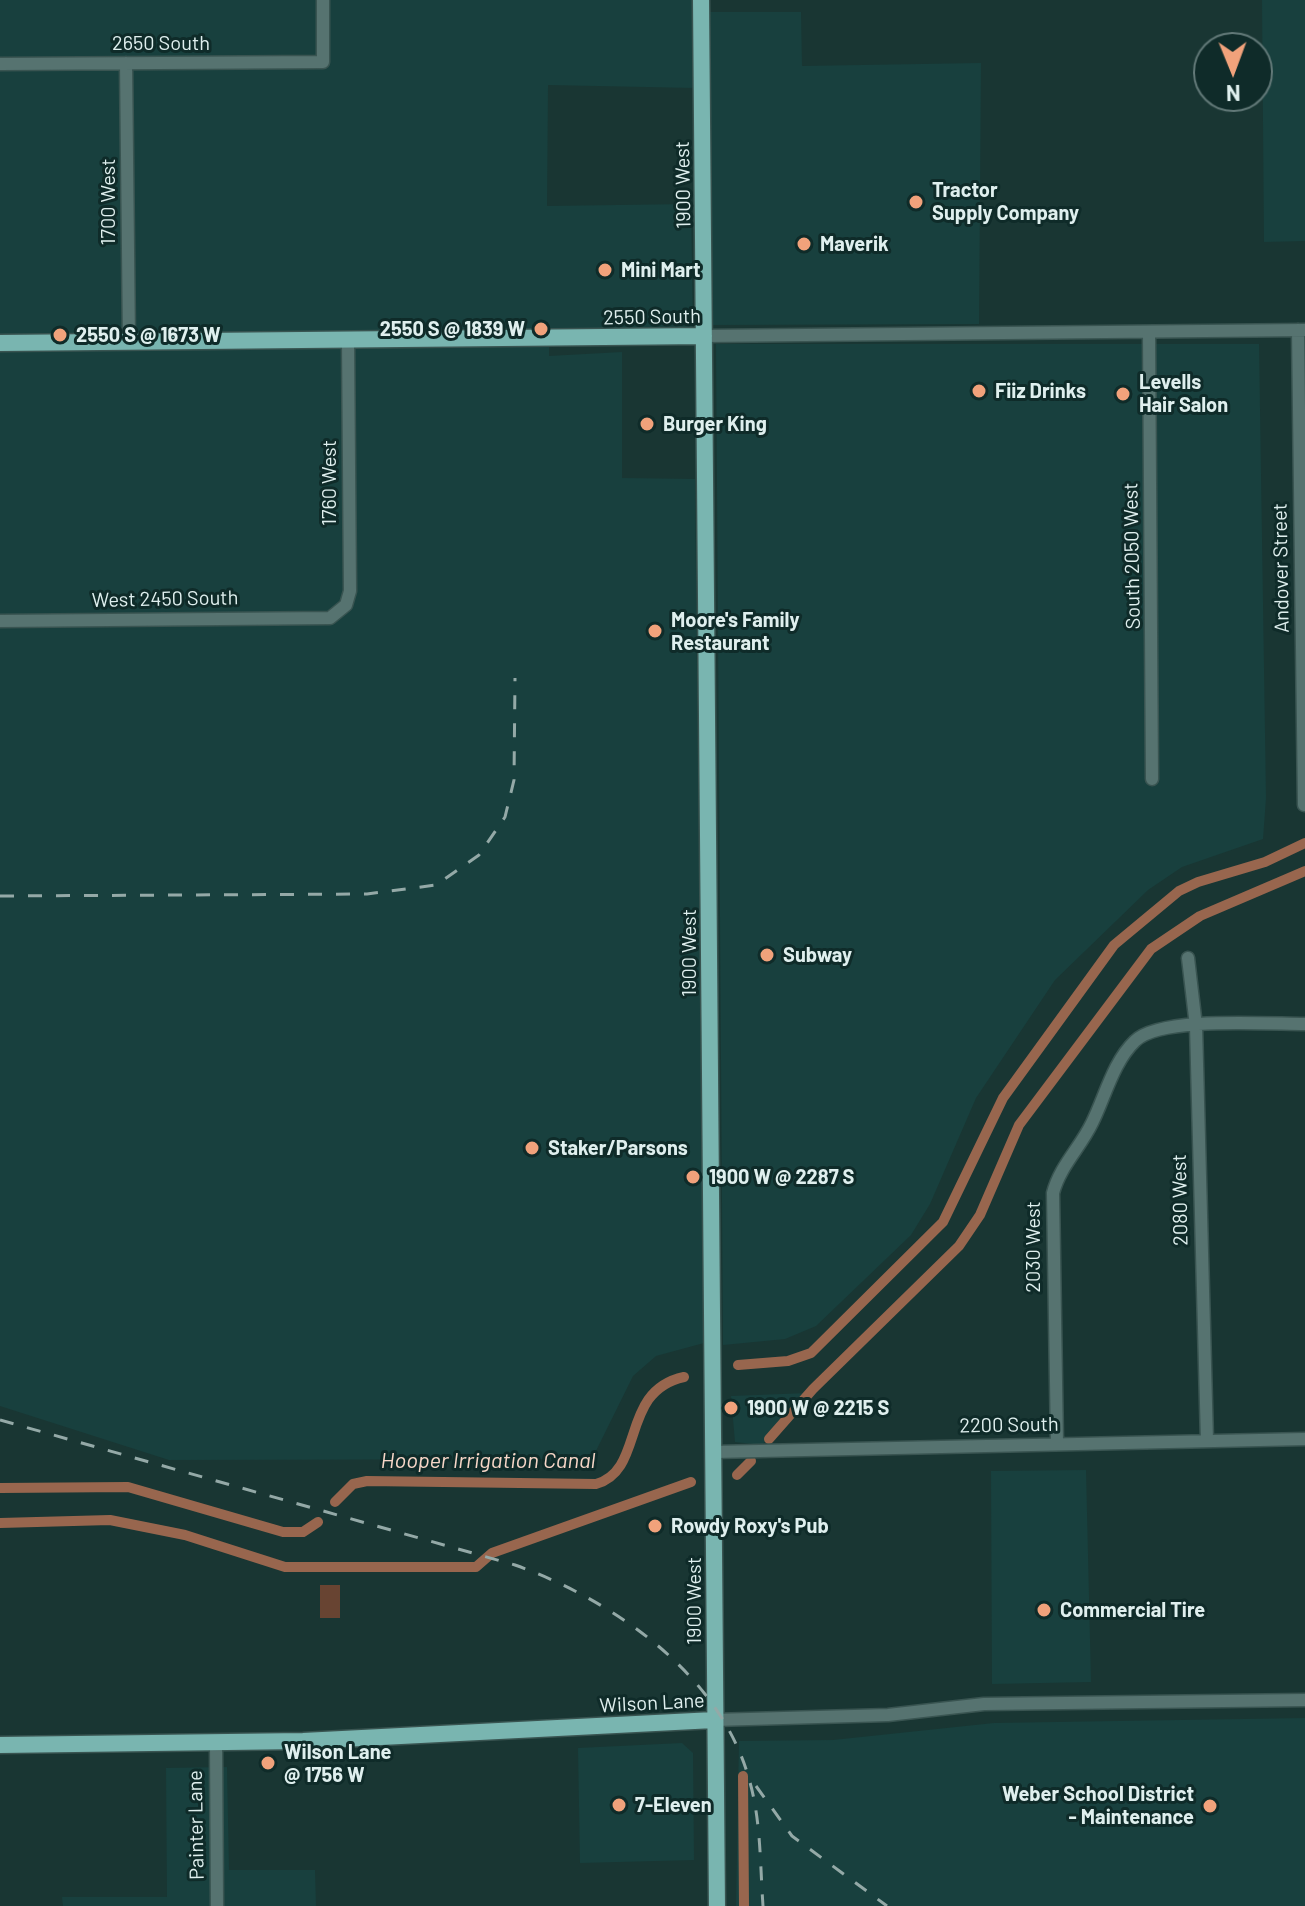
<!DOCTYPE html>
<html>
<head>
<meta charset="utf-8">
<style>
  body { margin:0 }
  #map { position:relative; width:1305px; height:1906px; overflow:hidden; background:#193633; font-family:Barlow,sans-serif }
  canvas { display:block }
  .north { position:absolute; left:1193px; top:32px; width:80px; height:80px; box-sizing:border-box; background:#0f2b29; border:2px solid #627978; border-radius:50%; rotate:179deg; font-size:22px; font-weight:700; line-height:32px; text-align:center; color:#dfefee }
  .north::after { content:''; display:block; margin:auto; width:28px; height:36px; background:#f1a27b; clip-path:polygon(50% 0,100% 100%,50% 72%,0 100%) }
</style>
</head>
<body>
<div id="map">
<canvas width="1305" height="1906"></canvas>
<div class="north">N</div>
</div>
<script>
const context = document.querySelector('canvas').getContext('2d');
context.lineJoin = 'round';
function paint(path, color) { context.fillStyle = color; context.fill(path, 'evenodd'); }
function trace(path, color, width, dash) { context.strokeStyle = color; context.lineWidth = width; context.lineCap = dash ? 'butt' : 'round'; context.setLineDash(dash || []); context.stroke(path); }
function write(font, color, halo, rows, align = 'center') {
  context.font = font + ' Barlow,sans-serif'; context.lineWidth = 6; context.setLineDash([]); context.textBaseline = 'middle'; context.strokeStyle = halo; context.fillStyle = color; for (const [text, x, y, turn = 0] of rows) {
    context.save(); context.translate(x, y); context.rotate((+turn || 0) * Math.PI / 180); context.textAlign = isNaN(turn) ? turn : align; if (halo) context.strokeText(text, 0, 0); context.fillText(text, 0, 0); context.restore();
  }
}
paint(new Path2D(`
  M0 0H694L695 88 548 85 547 206 691 204 693 329 549 332V356L622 352V478L695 479 704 1343 656 1356 633 1376 592 1459 169 1460 0 1406Z
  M1262 0H1305V241L1264 242Z
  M710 12H801L802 66 981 63 979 324 713 325Z
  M716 344H1259L1266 798 1263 839 1182 867 1148 890 1055 980 976 1098 930 1204 911 1235 816 1326 785 1339 723 1345Z
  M808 1393 762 1445 735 1442 731 1396Z
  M1086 1470 1091 1682 992 1684 991 1471Z
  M1305 1718V1906H736L739 1741 833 1740 994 1723Z
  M682 1743 693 1753 694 1860 580 1863 578 1748Z
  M227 1767 229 1870H315L316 1906H63L62 1897H167L166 1768Z`), '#18403e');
paint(new Path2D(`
  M320 1585H340V1618H320Z`), '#684432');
trace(new Path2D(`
  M738 1365 788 1361 811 1353 943 1222 1003 1098 1114 945 1179 891 1198 882 1265 862 1305 843
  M769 1439 813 1389 959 1246 980 1215 1019 1125 1151 949 1200 916 1305 871
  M737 1475 751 1461
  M0 1488 128 1487 283 1532H303L318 1522
  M335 1502 353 1484 367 1481 596 1484C646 1470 619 1391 684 1377
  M0 1523 110 1520 185 1535 285 1567H476L492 1553 691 1482
  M743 1776 744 1906`), '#98664e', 10);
const minor = new Path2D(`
  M126 63 129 342
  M0 64 323 62V0
  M1298 330 1304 805
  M1149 333 1152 779
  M704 336 1305 330
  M0 621 330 618 346 605 350 591 348 340
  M1188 958 1196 1026 1207 1441
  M1057 1444 1053 1193C1060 1166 1080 1148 1092 1123 1105 1097 1113 1062 1135 1041 1160 1016 1268 1024 1305 1024
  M714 1452 1305 1439
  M714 1720 888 1715 984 1704 1305 1700
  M216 1743 217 1906`);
const major = new Path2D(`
  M701 0 717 1906
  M0 343 704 336
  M0 1745 303 1741 714 1720`);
trace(minor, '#395451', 15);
trace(major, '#395451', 19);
trace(minor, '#567370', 12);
trace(major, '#79b5b0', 16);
trace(new Path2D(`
  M0 896 367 894 436 885 479 855 505 817 514 780 515 678
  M0 1420 515 1565C613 1600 720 1674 749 1779 761 1819 760 1864 763 1906
  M756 1786 792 1836 887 1906`), '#94a9a7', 3, [14, 14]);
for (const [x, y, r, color] of [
  [916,202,8,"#f1a27b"],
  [804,244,8,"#f1a27b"],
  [605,270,8,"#f1a27b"],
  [541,329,8,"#f1a27b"],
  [60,335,8,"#f1a27b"],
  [979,391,8,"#f1a27b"],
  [1123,394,8,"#f1a27b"],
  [647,424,8,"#f1a27b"],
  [655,631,8,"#f1a27b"],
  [767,955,8,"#f1a27b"],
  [532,1148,8,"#f1a27b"],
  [693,1177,8,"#f1a27b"],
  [731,1408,8,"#f1a27b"],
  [655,1526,8,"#f1a27b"],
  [1044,1610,8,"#f1a27b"],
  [268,1763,8,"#f1a27b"],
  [619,1805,8,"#f1a27b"],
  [1210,1806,8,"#f1a27b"]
]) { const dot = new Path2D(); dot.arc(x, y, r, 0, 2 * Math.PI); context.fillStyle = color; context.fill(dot); trace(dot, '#0f2b29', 3); }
write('20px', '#dfefee', '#0f2b29', [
  ["2650 South",161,43],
  ["1900 West",683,185,-91],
  ["1700 West",108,202,-90],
  ["2550 South",652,317,-1],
  ["1760 West",329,483,-90],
  ["South 2050 West",1132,556,-91],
  ["Andover Street",1281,568,-91],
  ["West 2450 South",165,599,-1],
  ["1900 West",689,953,-90],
  ["2080 West",1180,1200,-91],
  ["2030 West",1033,1247,-90],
  ["2200 South",1009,1425,-1],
  ["1900 West",694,1601,-90],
  ["Wilson Lane",652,1703,-3],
  ["Painter Lane",196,1825,-91]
]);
write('bold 20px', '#dfefee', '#0f2b29', [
  ["Tractor",932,190],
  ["Supply Company",932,213],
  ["Maverik",820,244],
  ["Mini Mart",621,270],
  ["2550 S @ 1839 W",525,329,"right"],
  ["2550 S @ 1673 W",76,335],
  ["Levells",1139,382],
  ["Hair Salon",1139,405],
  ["Fiiz Drinks",995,391],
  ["Burger King",663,424],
  ["Moore's Family",671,620],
  ["Restaurant",671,643],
  ["Subway",783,955],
  ["Staker/Parsons",548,1148],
  ["1900 W @ 2287 S",709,1177],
  ["1900 W @ 2215 S",747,1408],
  ["Rowdy Roxy's Pub",671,1526],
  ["Commercial Tire",1060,1610],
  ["Wilson Lane",284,1752],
  ["@ 1756 W",284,1775],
  ["Weber School District",1194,1794,"right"],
  ["- Maintenance",1194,1817,"right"],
  ["7-Eleven",635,1805]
], 'left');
write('italic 22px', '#f7d7c8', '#0f2b29', [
  ["Hooper Irrigation Canal",488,1461]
]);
</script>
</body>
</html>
